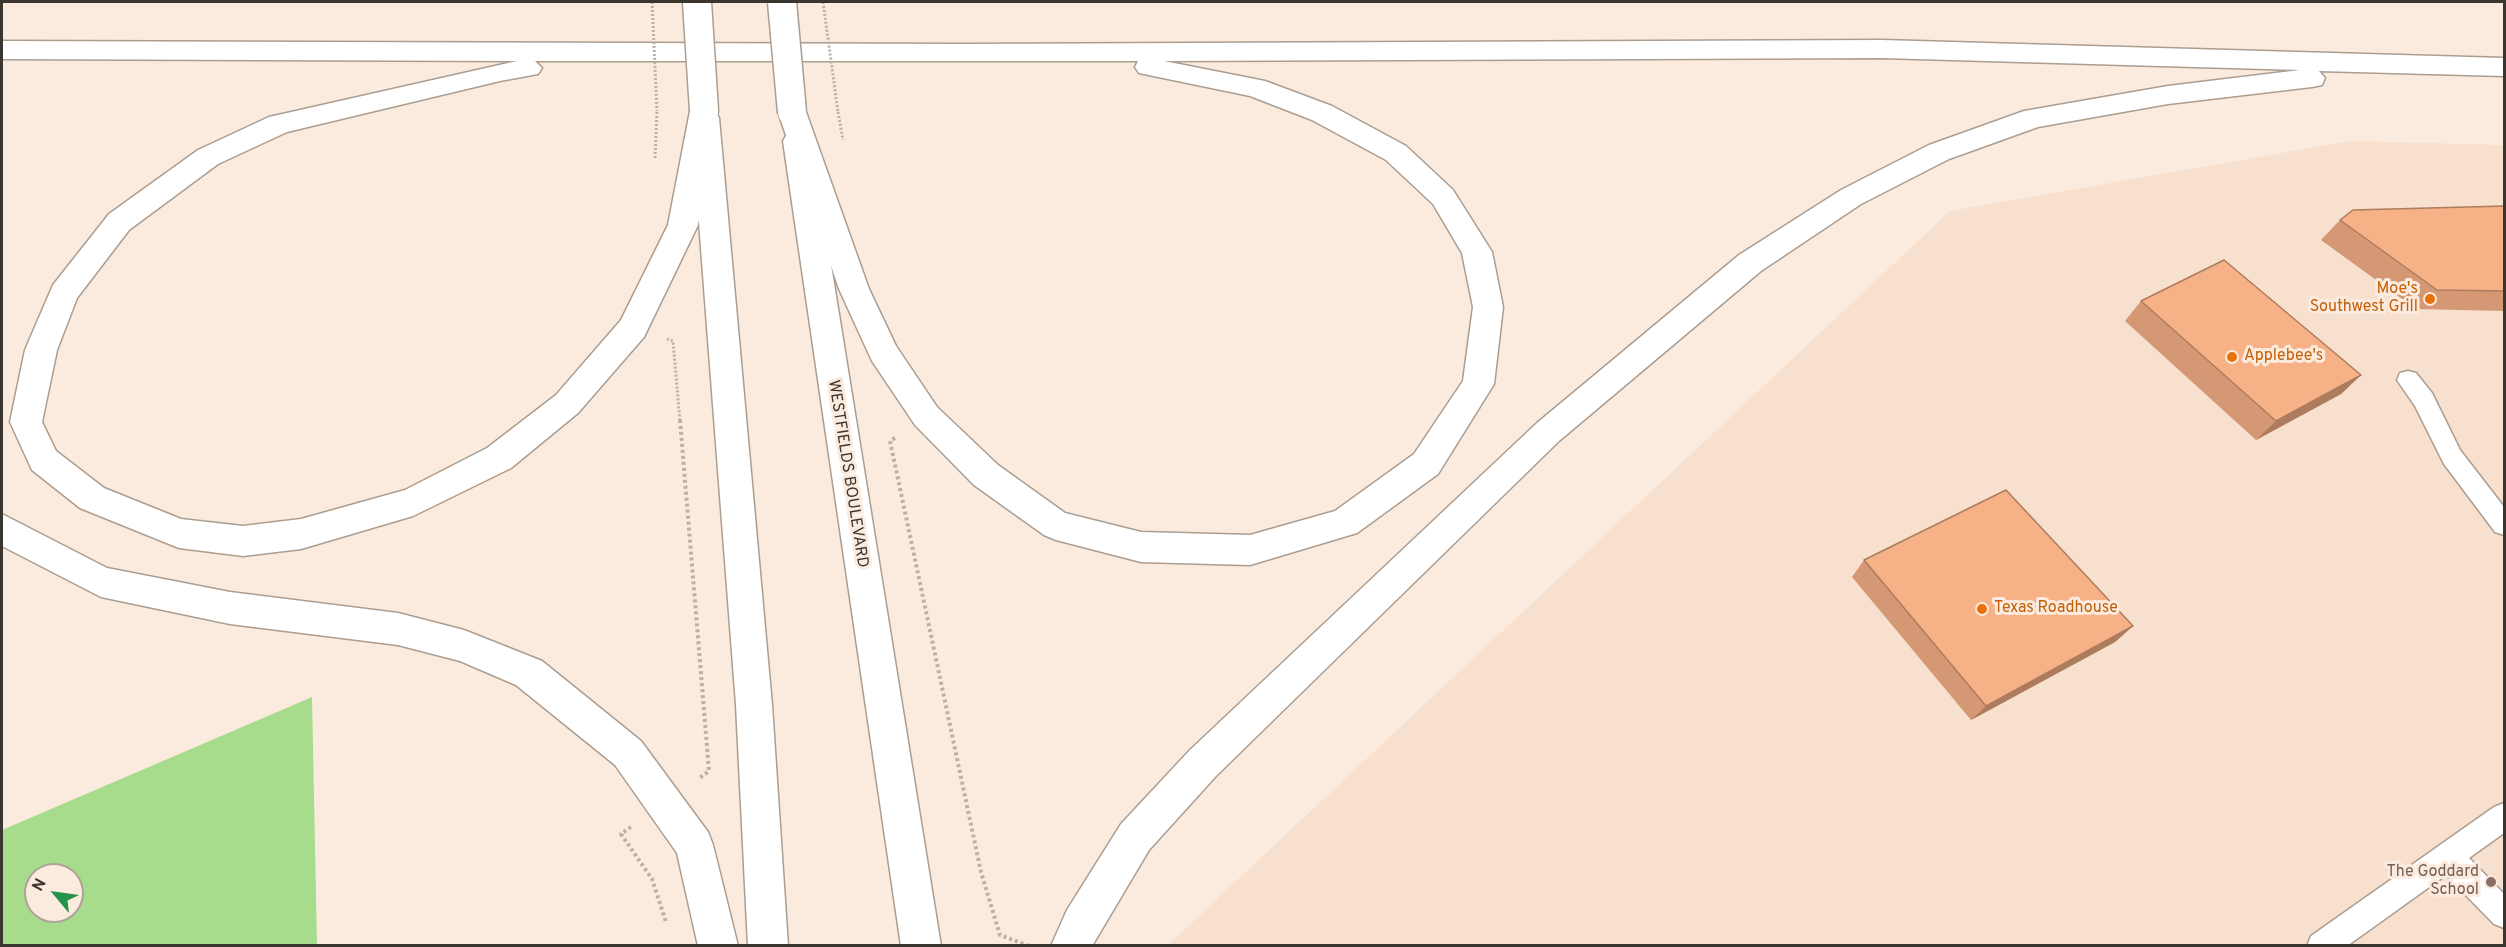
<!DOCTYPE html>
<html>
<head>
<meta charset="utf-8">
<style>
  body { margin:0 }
  #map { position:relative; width:2506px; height:947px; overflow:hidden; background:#fbebde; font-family:Overpass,sans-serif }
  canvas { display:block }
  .frame { position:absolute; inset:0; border:3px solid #3b3530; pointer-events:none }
  .north { position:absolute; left:24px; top:863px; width:60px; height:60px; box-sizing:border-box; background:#fbebde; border:2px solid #aea298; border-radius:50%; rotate:299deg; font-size:16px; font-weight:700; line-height:24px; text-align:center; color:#3b3530 }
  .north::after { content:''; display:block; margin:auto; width:21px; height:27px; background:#25934b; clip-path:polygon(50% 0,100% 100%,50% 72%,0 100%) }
</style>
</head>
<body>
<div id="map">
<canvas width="2506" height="947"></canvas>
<div class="frame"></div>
<div class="north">N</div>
</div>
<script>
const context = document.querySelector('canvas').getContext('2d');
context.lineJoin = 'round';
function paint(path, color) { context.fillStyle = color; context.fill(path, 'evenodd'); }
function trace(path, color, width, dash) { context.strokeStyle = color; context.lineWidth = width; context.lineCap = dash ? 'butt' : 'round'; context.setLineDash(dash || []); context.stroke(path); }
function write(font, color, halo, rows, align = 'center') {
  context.font = font + ' Overpass,sans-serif'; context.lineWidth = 6; context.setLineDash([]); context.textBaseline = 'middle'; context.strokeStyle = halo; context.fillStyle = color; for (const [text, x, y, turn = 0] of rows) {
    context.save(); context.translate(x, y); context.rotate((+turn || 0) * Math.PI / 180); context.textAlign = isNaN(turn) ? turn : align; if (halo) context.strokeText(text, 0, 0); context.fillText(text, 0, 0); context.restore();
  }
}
paint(new Path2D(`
  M2350 141 2504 145V907L2452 861 2504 930V945L1167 946 1950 211Z`), '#f7e0ce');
paint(new Path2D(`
  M312 697 317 945H2V830ZM36 875H72V911H36Z`), '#a7dc8d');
const lane = new Path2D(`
  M2408 371 2416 373 2432 393 2460 450 2504 507V535L2495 532 2444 464 2415 406 2397 380 2400 373Z
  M2504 803V833L2469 858 2504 894V928L2494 924 2446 875 2347 946H2307L2311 936 2494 807Z`);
const primary = new Path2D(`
  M705 108 715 111 719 118 772 705 788 946H748L736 705 691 118 695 111Z
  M797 131 807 134 811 141 941 946H901L783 141 787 134Z`);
const highway = new Path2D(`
  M1882 40 2504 58V76L2319 71 2325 78 2322 85 2312 87 2168 104 2038 127 1949 159 1861 204 1761 271 1559 441 1216 776 1149 850 1092 946H1051L1067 910 1121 824 1190 750 1537 423 1739 255 1841 190 1929 145 2024 111 2168 86 2300 70 1882 58 1164 61 1265 81 1332 106 1406 146 1453 190 1487 244 1492 252 1503 307 1494 384 1438 474 1357 533 1250 565 1141 562 1056 540 1044 535 974 485 915 425 872 361 839 289 778 112 782 105 792 102 802 105 806 112 869 289 896 346 937 407 998 465 1065 513 1141 532 1250 535 1335 511 1414 454 1463 381 1473 307 1462 253 1433 204 1386 160 1312 120 1250 96 1139 73 1135 67 1138 61H535L542 68 538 74 500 81 287 132 218 164 129 230 77 298 57 350 42 422 56 451 104 488 181 519 243 526 301 519 405 490 487 448 556 395 621 320 668 225 690 111 694 104 704 101 714 104 718 111 698 225 644 337 578 413 511 468 413 516 301 549 243 556 179 548 80 508 32 470 10 422 25 350 53 285 109 214 198 150 269 117 517 61 2 59V41L964 44Z
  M2 514 107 568 230 592 398 613 464 630 542 661 641 741 708 832 713 845 738 946H698L677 853 615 765 516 685 460 661 398 645 230 624 101 597 2 546Z`);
trace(lane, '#ac9d91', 3);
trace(primary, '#ac9d91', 3);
trace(highway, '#ac9d91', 3);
trace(new Path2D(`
  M838 112 843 140
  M655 158 657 111
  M667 339 673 341 680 422`), '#bcb0a5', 3, [2, 2]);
trace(new Path2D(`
  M680 420 709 771 698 779
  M895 438 890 441 981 872 1000 935 1029 946
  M631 827 621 834 652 879 666 922`), '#bcb0a5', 4, [3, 3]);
paint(lane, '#fff');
paint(primary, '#fff');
paint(highway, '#fff');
const primaryBridge = new Path2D(`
  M697 2 704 111
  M782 2 792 112`);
trace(primaryBridge, '#ac9d91', 31, []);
trace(new Path2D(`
  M652 2 657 111
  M823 2 838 112`), '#bcb0a5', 3, [2, 2]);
trace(primaryBridge, '#fff', 28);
paint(new Path2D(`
  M2505 206V311L2416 309 2321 240 2340 220Z
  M2141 301 2361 375 2341 394 2256 440 2125 321Z
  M1864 560 2133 626 2115 642 1971 720 1852 577Z`), '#d49874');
paint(new Path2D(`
  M2361 375 2341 394 2256 440 2276 421Z
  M2133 626 2115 642 1971 720 1986 706Z`), '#ad7c5e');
const building = new Path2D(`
  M2505 206V291L2437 290 2340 220 2353 210Z
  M2224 260 2361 375 2276 421 2141 301Z
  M2006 490 2133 626 1986 706 1864 560Z`);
paint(building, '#f7b187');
trace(building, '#ad7c5e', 1.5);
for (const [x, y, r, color] of [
  [2430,299,6,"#e8710a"],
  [2232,357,6,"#e8710a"],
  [1982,609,6,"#e8710a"],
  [2491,882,6,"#8d6e63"]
]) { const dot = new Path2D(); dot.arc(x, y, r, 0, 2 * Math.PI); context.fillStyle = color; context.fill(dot); trace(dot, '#fbebde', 2); }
write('16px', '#c56008', '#fbebde', [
  ["Moe's",2418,290,"right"],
  ["Southwest Grill",2418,308,"right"],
  ["Applebee's",2244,357],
  ["Texas Roadhouse",1994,609]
], 'left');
write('16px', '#3b3530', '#fbebde', [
  ["WESTFIELDS BOULEVARD",847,474,81]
]);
write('16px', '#785e54', '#fbebde', [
  ["The Goddard",2479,873],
  ["School",2479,891]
], 'right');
</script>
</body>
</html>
